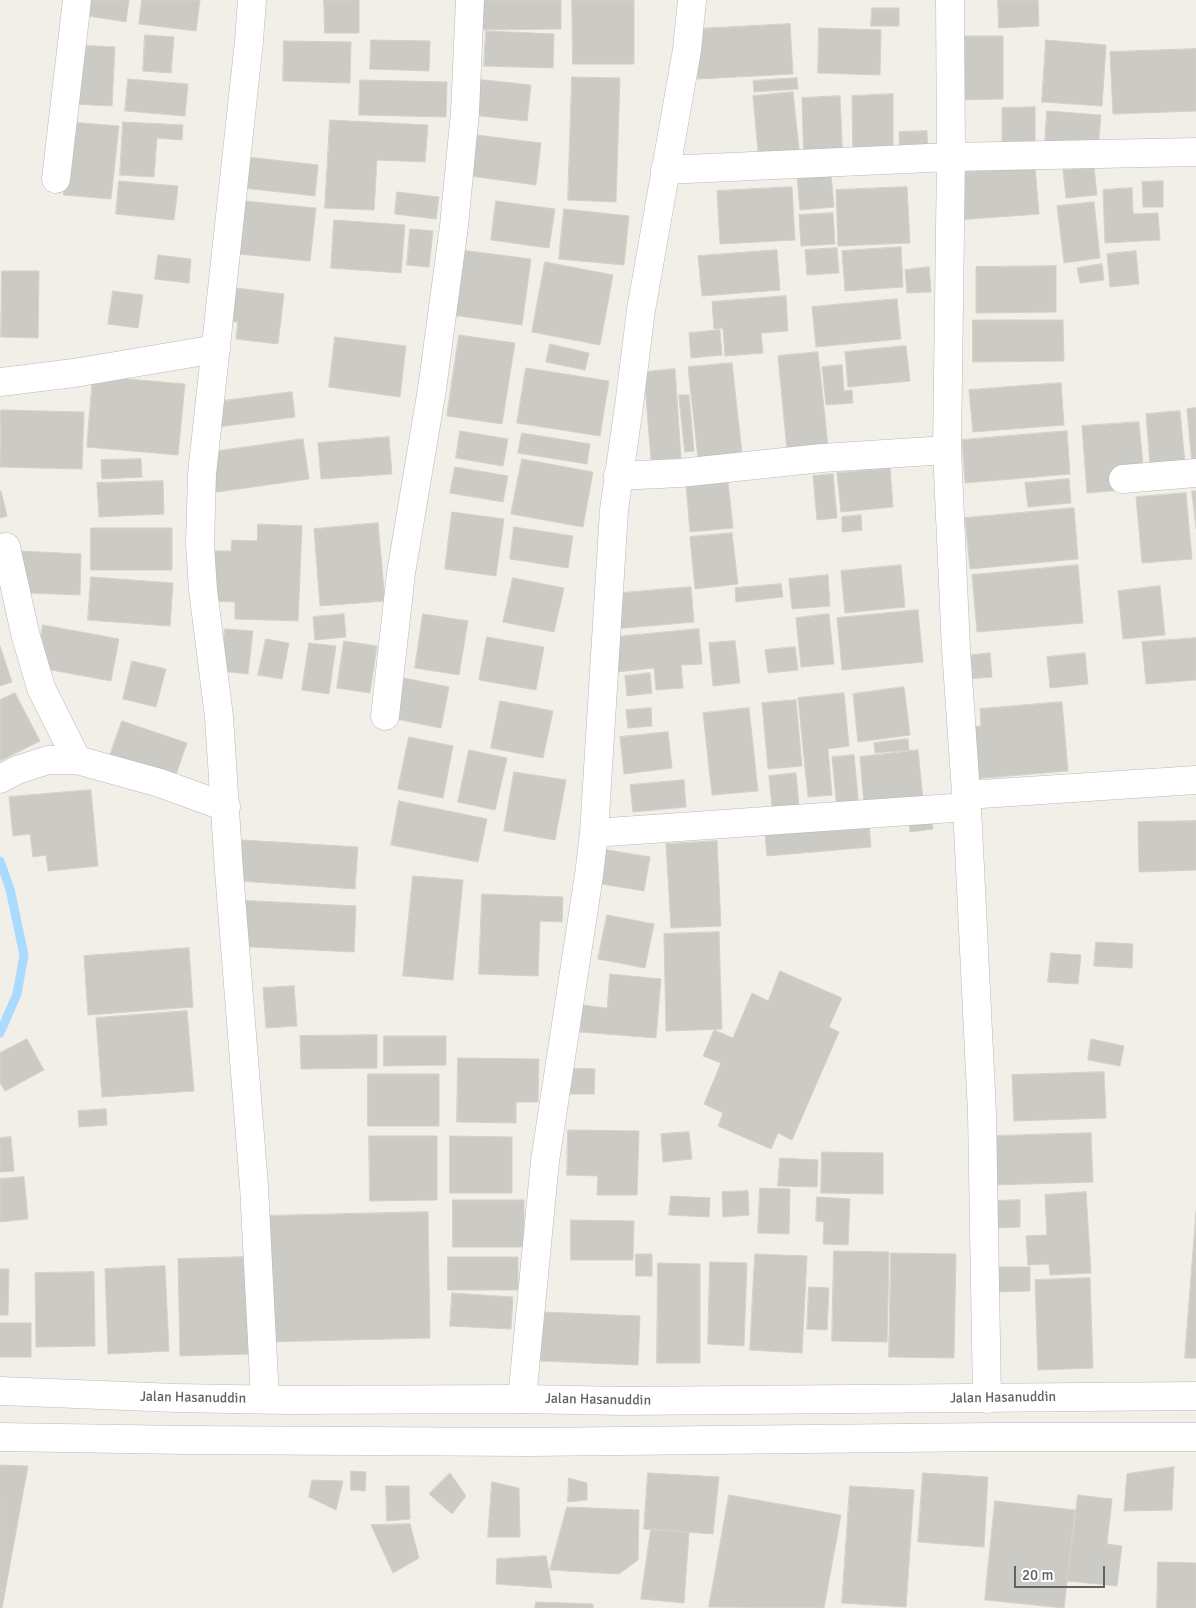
<!DOCTYPE html>
<html>
<head>
<meta charset="utf-8">
<style>
  body { margin:0 }
  #map { position:relative; width:1196px; height:1608px; overflow:hidden; background:#f1efe8; font-family:Signika,sans-serif }
  canvas { display:block }
  .scale { position:absolute; left:1014px; top:1566px; width:91px; height:22px; box-sizing:border-box; border:2px solid #5f6368; border-top:0; padding-left:6px; font-size:15px; line-height:18px; white-space:nowrap; color:#5f6368; -webkit-text-stroke:4px #fff; paint-order:stroke }
</style>
</head>
<body>
<div id="map">
<canvas width="1196" height="1608"></canvas>
<div class="scale">20 m</div>
</div>
<script>
const context = document.querySelector('canvas').getContext('2d');
context.lineJoin = 'round';
function trace(path, color, width, dash) { context.strokeStyle = color; context.lineWidth = width; context.lineCap = dash ? 'butt' : 'round'; context.setLineDash(dash || []); context.stroke(path); }
function paint(path, color) { context.fillStyle = color; context.fill(path, 'evenodd'); }
function write(font, color, halo, rows, align = 'center') {
  context.font = font + ' Signika,sans-serif'; context.lineWidth = 4; context.setLineDash([]); context.textBaseline = 'middle'; context.strokeStyle = halo; context.fillStyle = color; for (const [text, x, y, turn = 0] of rows) {
    context.save(); context.translate(x, y); context.rotate((+turn || 0) * Math.PI / 180); context.textAlign = isNaN(turn) ? turn : align; if (halo) context.strokeText(text, 0, 0); context.fillText(text, 0, 0); context.restore();
  }
}
trace(new Path2D(`
  M0 861 10 889 24 955 17 994 0 1033`), '#aadaff', 9);
const building = new Path2D(`
  M71 0H129L126 22 69 13Z
  M142 0H200L196 31 139 24Z
  M324 0H359V33H325Z
  M473 0H561V29L473 30Z
  M572 0H634V64H573Z
  M998 0H1038L1039 26 999 28Z
  M872 8H899V26H871Z
  M790 24 793 74 698 79 695 29Z
  M819 28 881 30 880 75 818 73Z
  M486 31 554 34 553 68 484 66Z
  M145 35 174 37 171 73 143 71Z
  M956 36H1003V99L956 100Z
  M371 40 430 41 429 71 370 69Z
  M1046 40 1106 45 1102 106 1042 102Z
  M284 41 351 42 350 83 283 81Z
  M77 45 115 47 112 106 73 104Z
  M1196 49V111L1113 114 1110 52Z
  M572 77 620 78 616 202 568 200Z
  M797 78 798 89 754 92 753 81Z
  M128 79 188 84 185 116 125 111Z
  M475 79 531 85 527 121 471 115Z
  M360 80 447 82 446 117 359 115Z
  M793 92 800 158 759 162 753 96Z
  M893 94V162L853 163 852 96Z
  M840 96 843 163 804 164 802 98Z
  M1035 107V144L1002 145V108Z
  M1047 111 1101 115 1098 149 1045 145Z
  M330 120 428 125 425 162 377 160 374 210 325 208Z
  M70 122 119 126 111 199 64 195Z
  M123 122 183 125 182 140 157 138 154 177 120 175Z
  M927 131 928 161 900 162 899 132Z
  M468 134 541 143 536 185 463 175Z
  M239 156 318 165 315 196 235 187Z
  M1035 166 1039 214 957 220 953 173Z
  M1094 167 1097 195 1066 198 1063 170Z
  M831 174 834 207 800 210 797 177Z
  M119 181 178 186 174 220 116 214Z
  M1163 181V207H1143L1142 182Z
  M792 187 795 240 720 244 717 191Z
  M907 187 910 243 838 246 836 190Z
  M1132 188 1133 214 1158 213 1160 240 1105 243 1103 190Z
  M397 192 439 197 436 219 395 214Z
  M234 200 316 208 310 261 228 253Z
  M496 201 555 209 549 248 491 240Z
  M1094 202 1100 258 1064 263 1057 206Z
  M564 209 629 216 624 265 559 259Z
  M833 213 835 244 801 246 799 215Z
  M334 220 405 225 401 273 331 268Z
  M410 229 433 231 429 267 407 265Z
  M901 247 903 287 845 291 842 251Z
  M837 248 839 273 807 275 805 250Z
  M461 250 531 259 522 325 452 315Z
  M777 250 780 290 702 296 698 256Z
  M1136 251 1139 284 1110 287 1107 254Z
  M158 255 191 259 189 283 155 279Z
  M545 262 613 275 600 345 532 332Z
  M1102 264 1104 280 1080 283 1077 268Z
  M1056 266V312L976 313V267Z
  M929 267 931 292 907 293 905 270Z
  M2 271H39L38 338 1 337Z
  M228 287 284 294 278 344 236 339 238 322 224 321Z
  M113 291 143 295 138 328 108 324Z
  M786 296 788 331 761 333 763 353 725 356 723 328 714 329 712 302Z
  M897 299 901 339 816 347 812 307Z
  M973 320H1063L1064 361 973 362Z
  M720 330 722 355 691 358 689 333Z
  M459 335 515 343 502 424 447 416Z
  M335 337 406 346 400 397 329 387Z
  M550 344 589 353 585 370 546 362Z
  M906 346 910 381 848 387 845 352Z
  M818 352 828 446 787 450 778 356Z
  M732 363 742 453 698 458 688 367Z
  M842 365 844 391 852 390 853 403 826 405 822 367Z
  M526 368 609 381 600 436 517 423Z
  M675 369 681 458 651 460 644 372Z
  M93 376 185 384 178 455 87 447Z
  M1061 383 1064 425 973 432 969 390Z
  M292 392 295 417 218 427 215 402Z
  M679 395H689L694 451 685 452Z
  M1196 408V464H1192L1187 409Z
  M1 410 84 412 82 469 0 467Z
  M1180 411 1186 474 1151 477 1146 414Z
  M1139 422 1145 488 1087 493 1082 426Z
  M460 431 508 439 503 466 456 458Z
  M1067 431 1070 474 965 483 962 440Z
  M522 433 590 444 587 464 518 453Z
  M389 437 392 474 321 479 318 443Z
  M303 439 309 479 203 494 198 454Z
  M141 459 142 477 102 479 101 460Z
  M522 459 593 472 583 527 511 514Z
  M455 467 508 476 503 502 450 493Z
  M890 468 893 507 841 512 837 473Z
  M833 474 837 518 817 520 813 476Z
  M1069 479 1071 503 1028 507 1025 483Z
  M163 481 164 514 99 517 97 483Z
  M728 481 733 528 690 532 686 485Z
  M1 491 7 516 0 518V492Z
  M1192 491H1196V528Z
  M1186 493 1192 559 1142 563 1136 497Z
  M1074 508 1078 559 970 569 965 518Z
  M452 512 504 519 496 576 445 569Z
  M861 515 862 530 842 532V517Z
  M378 523 385 601 320 606 314 529Z
  M258 524 302 526 298 621 235 619V602L209 601 211 551H231L232 540 257 541Z
  M514 527 573 536 568 568 510 559Z
  M91 528H172V570H91Z
  M732 533 738 584 695 589 690 537Z
  M19 551 81 554 80 595 28 593V578L18 577Z
  M901 565 905 607 845 613 841 571Z
  M1078 565 1083 623 977 632 972 575Z
  M828 575 830 606 792 609 789 579Z
  M91 577 173 583 170 626 88 620Z
  M513 578 564 588 554 632 503 622Z
  M781 584 783 597 736 602 735 588Z
  M1160 586 1165 635 1123 639 1118 591Z
  M691 587 694 622 614 629 611 594Z
  M918 610 923 662 842 670 837 618Z
  M344 614 346 637 315 640 313 617Z
  M423 614 468 621 459 675 415 668Z
  M829 614 834 664 801 667 796 618Z
  M43 625 119 639 111 681 35 667Z
  M225 629 253 631 248 674 220 671Z
  M699 629 702 664 681 665 683 688 656 690 654 668 617 672 615 637Z
  M487 637 544 647 536 690 479 680Z
  M1196 638V680L1146 684 1142 642Z
  M266 639 289 643 282 679 258 675Z
  M344 641 377 646 370 693 337 688Z
  M735 641 740 683 713 686 709 643Z
  M309 643 336 646 329 694 302 690Z
  M0 646 12 682 0 686Z
  M795 647 798 670 768 673 765 650Z
  M990 653 992 677 968 679 966 656Z
  M1085 653 1088 684 1050 688 1047 657Z
  M132 661 166 669 156 707 123 699Z
  M650 673 652 693 627 696 625 676Z
  M404 678 449 687 441 728 396 719Z
  M904 687 910 735 858 742 853 694Z
  M15 693 40 741 0 761V700Z
  M844 693 849 746 828 749 832 795 808 797 798 698Z
  M796 700 802 766 768 769 762 703Z
  M500 701 553 711 543 758 491 748Z
  M1062 702 1068 771 972 779 967 727 981 726 980 709Z
  M651 708 652 726 628 728 626 710Z
  M749 708 758 791 712 795 703 713Z
  M122 721 187 743 172 786 107 764Z
  M668 732 672 768 624 774 620 737Z
  M409 737 453 746 443 798 398 789Z
  M908 739 909 750 875 753 874 743Z
  M469 750 507 758 495 810 458 802Z
  M918 750 923 799 864 805 860 757Z
  M854 755 859 807 837 809 832 757Z
  M514 772 566 780 555 840 504 831Z
  M796 773 799 806 772 808 769 776Z
  M684 780 686 807 633 812 630 785Z
  M91 790 98 866 48 871 46 855 33 857 30 834 13 836 9 797Z
  M399 801 487 819 478 862 391 845Z
  M931 814 933 829 910 832 908 816Z
  M1196 821V870L1139 872 1138 822Z
  M869 825 871 847 767 856 765 834Z
  M242 840 358 847 355 889 239 881Z
  M717 841 721 926 671 928 666 844Z
  M602 849 650 857 644 891 596 883Z
  M413 876 463 880 453 980 403 976Z
  M482 894 563 897 562 922 540 921 538 976 479 974Z
  M235 900 356 906 354 952 232 946Z
  M607 915 654 924 645 968 598 959Z
  M719 932 722 1029 666 1031 664 934Z
  M1096 942 1133 944 1132 968 1094 966Z
  M189 948 193 1007 88 1015 84 956Z
  M1051 953 1081 955 1078 984 1048 982Z
  M780 971 842 998 829 1027 839 1032 792 1140 778 1133 771 1149 718 1126 723 1113 704 1104 721 1063 703 1056 714 1030 733 1038 752 993 768 1001Z
  M610 974 661 979 656 1038 580 1032 582 1005 607 1008Z
  M294 986 297 1026 266 1028 263 988Z
  M187 1011 194 1091 102 1097 96 1018Z
  M377 1035V1068L301 1069 300 1036Z
  M384 1036H446V1065L384 1066Z
  M27 1039 44 1070 5 1091 0 1083V1053Z
  M1091 1039 1124 1046 1120 1066 1088 1060Z
  M458 1058 539 1059 538 1102H516V1123L457 1122Z
  M564 1068 595 1069 594 1094H564Z
  M1104 1072 1106 1118 1014 1121 1012 1075Z
  M368 1074H439V1126H368Z
  M106 1109 107 1125 79 1127 78 1111Z
  M568 1130 639 1131 637 1195H597L598 1176 567 1175Z
  M689 1132 692 1159 663 1162 661 1134Z
  M1091 1133 1093 1182 995 1185 994 1136Z
  M369 1136H437V1200L370 1201Z
  M450 1136 512 1137V1193H450Z
  M11 1137 14 1171 0 1172V1138Z
  M822 1152 883 1153V1194L821 1193Z
  M780 1158 818 1160 817 1187 778 1186Z
  M24 1177 28 1219 0 1222V1179Z
  M760 1188 790 1189 789 1234 758 1233Z
  M748 1191 749 1215 723 1217 722 1192Z
  M1086 1192 1091 1273 1050 1275 1049 1264 1028 1265 1026 1236 1047 1235 1045 1195Z
  M671 1196 710 1198 709 1217 669 1215Z
  M817 1197 850 1199 848 1245 823 1244 824 1222 816 1221Z
  M453 1200H524V1247H453Z
  M1020 1200V1227L995 1228V1201Z
  M428 1212 430 1338 265 1342 262 1216Z
  M1196 1212V1358H1185Z
  M571 1220 634 1221 633 1260H571Z
  M834 1251 889 1252 887 1342 832 1341Z
  M891 1253 956 1254 954 1358 889 1357Z
  M636 1254H652V1276H636Z
  M755 1254 807 1256 802 1353 750 1350Z
  M246 1257 249 1354 180 1356 178 1259Z
  M448 1257H518V1290H448Z
  M710 1262 747 1263 744 1346 708 1344Z
  M658 1263 700 1264V1363H657Z
  M165 1266 169 1351 108 1354 105 1269Z
  M995 1267H1030V1291L995 1292Z
  M0 1269H9L8 1315H0Z
  M94 1272 95 1346 36 1347 35 1273Z
  M1090 1278 1093 1368 1038 1370 1035 1280Z
  M809 1287 829 1288 827 1330 807 1329Z
  M452 1293 513 1297 511 1329 450 1326Z
  M543 1312 640 1316 638 1365 540 1361Z
  M0 1323H31V1357H0Z
  M0 1465 28 1466 5 1592 0 1591Z
  M1174 1467 1172 1510 1124 1511 1127 1474Z
  M351 1471 366 1472 365 1491 351 1490Z
  M450 1473 466 1496 452 1514 429 1494Z
  M648 1473 719 1477 713 1534 644 1529Z
  M923 1473 988 1477 984 1547 918 1542Z
  M569 1478 587 1483V1500L568 1502Z
  M312 1480 343 1481 336 1510 309 1497Z
  M492 1482 519 1488 520 1537H488Z
  M386 1486H409L410 1519 387 1521Z
  M850 1486 914 1490 906 1607 842 1603Z
  M729 1495 841 1515 824 1608 709 1607Z
  M1078 1495 1112 1499 1107 1544 1122 1546 1117 1586 1067 1581Z
  M995 1501 1075 1510 1064 1608 985 1600Z
  M567 1507 639 1510 638 1560 619 1574 550 1570Z
  M410 1524 419 1558 393 1573 371 1525Z
  M651 1529 689 1532 684 1603 641 1599Z
  M546 1556 552 1588 496 1584 497 1559Z
  M1158 1562 1196 1563V1608H1157Z
  M0 1591 5 1592 2 1608H0Z
  M536 1602 593 1604V1608H535Z`);
paint(building, '#cccac5');
trace(building, '#d6d1c6', 1);
const street = new Path2D(`
  M252 0 249 41 202 474 200 544 203 590 219 717 229 871 254 1186 265 1399
  M950 0 951 157 947 450 956 649 967 807 982 1113 987 1399
  M665 170 951 157 1196 152
  M56 179 77 0
  M0 382 74 373 216 349
  M618 476 680 473 822 458 947 450
  M1123 479 1196 473
  M6 547 25 633 41 688 77 760
  M385 716 401 573 432 389 454 226 465 112 470 0
  M0 779 17 770 48 760H77L160 783 226 807
  M966 795 1196 780
  M594 833 967 807
  M522 1399 545 1161 589 875 594 833 614 510 629 406 641 310 687 50 692 0`);
const secondary = new Path2D(`
  M0 1391 176 1398 286 1400 522 1399 623 1401 1196 1396
  M0 1437 185 1440 529 1442 992 1437H1196`);
trace(street, '#b5b8bc', 29);
trace(secondary, '#b6babf', 29);
trace(street, '#fff', 28);
trace(secondary, '#fff', 28);
write('14px', '#5f6368', '#fff', [
  ["Jalan Hasanuddin",193,1398,1],
  ["Jalan Hasanuddin",1003,1398,-1],
  ["Jalan Hasanuddin",598,1400,1]
]);
</script>
</body>
</html>
